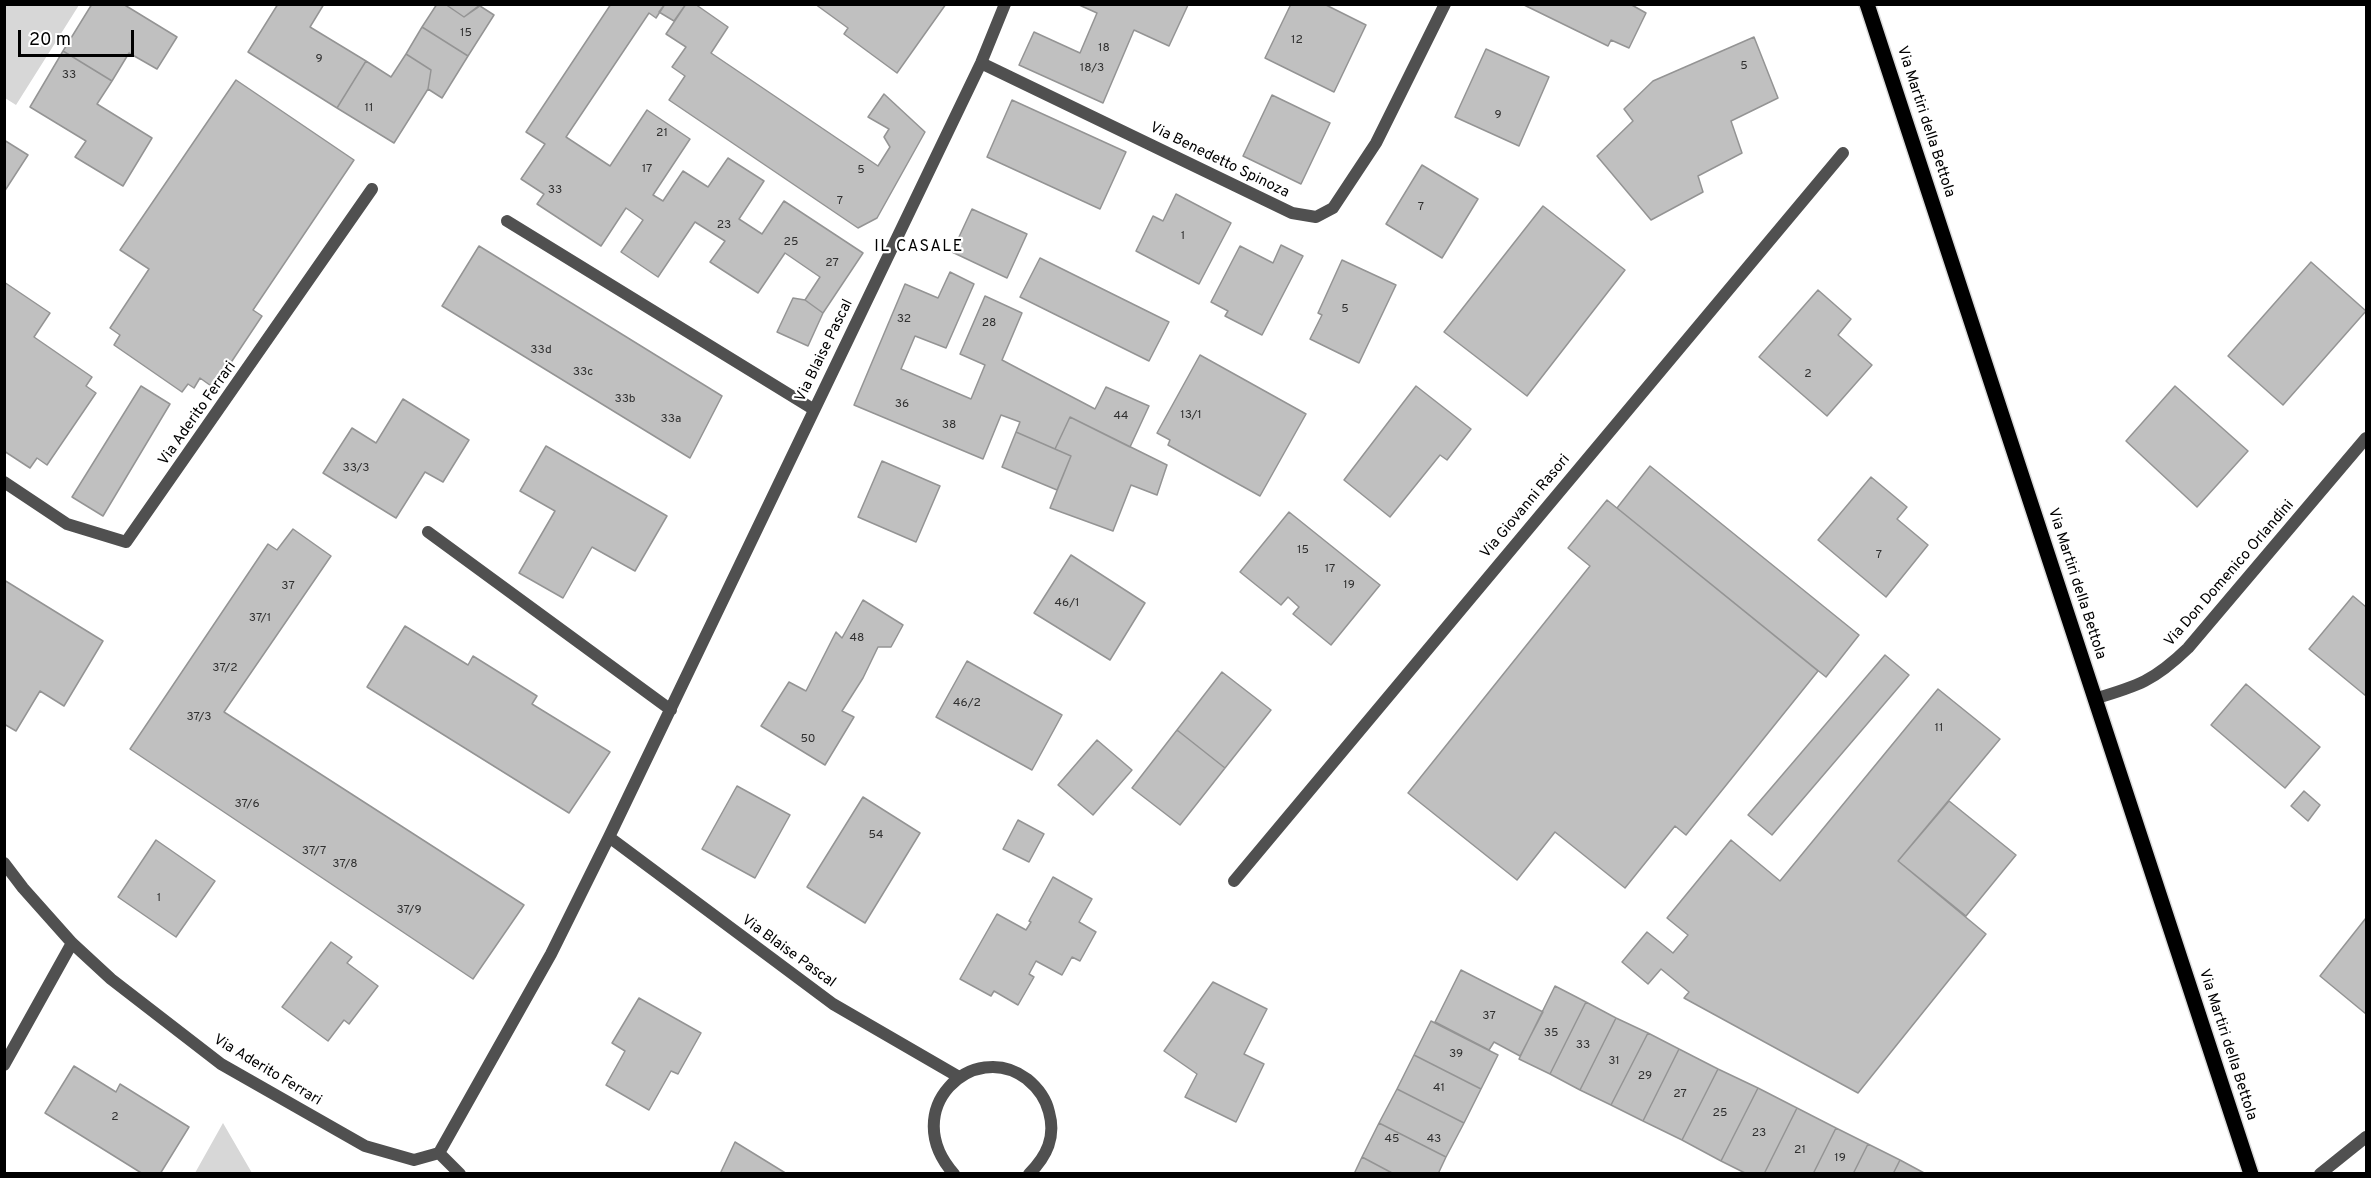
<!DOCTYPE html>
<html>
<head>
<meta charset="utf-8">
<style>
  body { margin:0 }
  #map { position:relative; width:2371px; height:1178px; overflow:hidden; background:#fff; font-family:Overpass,sans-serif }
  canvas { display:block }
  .frame { position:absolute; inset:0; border:6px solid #000; pointer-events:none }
  .scale { position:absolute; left:18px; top:30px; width:116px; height:27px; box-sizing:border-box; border:3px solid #000; border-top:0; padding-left:8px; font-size:18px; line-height:21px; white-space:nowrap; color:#000; -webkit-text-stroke:4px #fff; paint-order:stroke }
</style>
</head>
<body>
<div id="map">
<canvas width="2371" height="1178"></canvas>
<div class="frame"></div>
<div class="scale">20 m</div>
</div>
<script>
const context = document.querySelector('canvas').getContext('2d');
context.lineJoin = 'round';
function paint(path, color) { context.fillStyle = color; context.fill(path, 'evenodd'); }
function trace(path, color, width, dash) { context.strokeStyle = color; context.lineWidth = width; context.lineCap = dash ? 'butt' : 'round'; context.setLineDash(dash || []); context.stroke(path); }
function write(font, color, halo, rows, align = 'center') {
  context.font = font + ' Overpass,sans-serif'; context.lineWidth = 4.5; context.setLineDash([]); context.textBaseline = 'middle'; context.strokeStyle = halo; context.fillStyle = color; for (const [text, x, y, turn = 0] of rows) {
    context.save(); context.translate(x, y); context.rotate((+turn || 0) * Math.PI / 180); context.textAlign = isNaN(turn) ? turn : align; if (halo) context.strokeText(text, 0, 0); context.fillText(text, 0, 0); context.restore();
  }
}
paint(new Path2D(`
  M4 5H79L16 105 5 98Z
  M223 1123 252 1173H195Z`), '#d7d7d7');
const building = new Path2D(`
  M92 4H123L177 37 157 69 129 53 112 81 63 51Z
  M278 4H324L310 27 366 61 337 108 248 52Z
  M437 4H445L464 17 480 6 494 15 468 56 422 27Z
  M445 4H481L464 17Z
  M611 4H665L656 18 649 13 566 137 610 166 647 110 690 139 653 195 663 201 683 171 708 187 728 158 764 181 739 219 762 234 784 201 863 253 823 313 805 300 820 277 785 253 758 293 710 262 725 241 695 222 658 277 621 252 643 220 626 208 601 246 537 204 544 194 521 179 545 144 526 132Z
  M665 4H686L674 21 659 12Z
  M686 4H695L728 27 711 53 878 166 890 147 884 137 889 129 868 117 884 94 925 132 877 218 858 228 669 100 685 76 672 67 686 47 666 34Z
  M815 4H946L897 73 844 34 848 28Z
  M1077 4H1187L1188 5 1169 46 1134 30 1103 103 1019 65 1034 32 1080 53 1097 13Z
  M1291 4H1324L1366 25 1334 92 1265 58Z
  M1522 4H1630L1646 13 1629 48 1611 40 1608 46Z
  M422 27 468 56 442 98 428 89 431 70 406 54Z
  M1754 37 1778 98 1731 121 1742 153 1698 176 1703 192 1651 220 1597 156 1633 121 1624 109 1653 81Z
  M1486 49 1549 77 1519 146 1455 117Z
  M63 51 112 81 97 104 152 138 123 186 75 157 86 141 30 107Z
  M406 54 431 70 428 89 394 143 337 108 366 61 391 77Z
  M236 80 354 160 253 310 262 316 214 388 200 378 194 388 188 384 182 392 114 345 120 335 110 328 149 269 120 250Z
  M1272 95 1330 123 1301 184 1243 156Z
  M1012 100 1126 152 1100 209 987 157Z
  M4 140 28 155 4 192Z
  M1422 165 1478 199 1442 258 1386 224Z
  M1176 194 1231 223 1199 284 1136 251 1153 216 1163 221Z
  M1543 206 1625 270 1527 396 1444 332Z
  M972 209 1027 234 1007 278 952 252Z
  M1281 245 1303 256 1262 335 1225 316 1228 311 1211 302 1240 246 1273 263Z
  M479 246 722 396 690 458 442 306Z
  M1040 258 1169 322 1149 361 1020 297Z
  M1342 260 1396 285 1359 363 1310 339 1322 315 1318 313Z
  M2311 262 2366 311 2283 405 2228 356Z
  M950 272 974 284 946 348 915 336 901 369 971 399 985 365 960 354 985 296 1022 313 1002 360 1095 409 1106 387 1149 406 1130 447 1070 417 1055 449 1016 432 1020 422 1001 415 983 459 854 405 905 284 938 298Z
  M4 282 50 313 34 337 92 377 86 386 96 393 47 465 37 458 30 468 4 451Z
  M1818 290 1851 319 1838 335 1872 365 1827 416 1759 357Z
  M793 298 805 300 823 313 808 346 777 332Z
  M1200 355 1306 414 1260 496 1168 445 1170 440 1157 433Z
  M141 386 170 404 103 516 72 497Z
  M1416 386 1471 429 1447 460 1440 455 1390 517 1344 480Z
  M2175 386 2248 451 2197 507 2126 441Z
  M403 399 469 440 443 482 425 472 396 518 323 473 352 428 376 443Z
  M1070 417 1167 465 1157 495 1131 485 1113 531 1050 508 1071 456 1055 449Z
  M1016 432 1071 456 1057 490 1002 467Z
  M546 446 667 516 635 571 592 547 563 598 519 573 555 511 520 491Z
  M882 461 940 486 916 542 858 517Z
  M1650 466 1859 635 1826 677 1617 508Z
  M1871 477 1907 507 1897 519 1928 545 1886 597 1818 540Z
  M1607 500 1818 671 1686 835 1675 826 1625 888 1555 832 1517 880 1408 793 1590 566 1568 548Z
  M1289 512 1380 585 1331 645 1293 614 1299 607 1288 597 1281 605 1240 572Z
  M293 529 331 556 224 712 524 905 473 979 130 749 268 544 277 550Z
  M1071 555 1145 603 1110 660 1034 613Z
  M4 580 103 641 64 706 40 691 16 731 4 724Z
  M2353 596 2366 607V696L2309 649Z
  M863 600 903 625 891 647H878L863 678 842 711 854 717 825 765 761 726 789 682 806 691 836 632 842 638Z
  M405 626 468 665 473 656 537 696 532 704 610 752 569 813 367 687Z
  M1885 655 1909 675 1772 835 1748 815Z
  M967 661 1062 715 1032 770 936 717Z
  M1222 672 1271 710 1225 768 1177 730Z
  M2246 684 2320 747 2285 788 2211 725Z
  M1938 689 2000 739 1898 861 1986 934 1858 1093 1684 998 1689 992 1661 969 1648 984 1622 962 1647 932 1673 953 1688 935 1667 918 1731 840 1780 881Z
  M1177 730 1225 768 1180 825 1132 788Z
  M1097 740 1132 770 1093 815 1058 785Z
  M737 786 790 815 755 878 702 849Z
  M2304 791 2320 805 2308 821 2291 806Z
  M863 797 920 833 865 923 807 887Z
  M1949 801 2016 855 1966 916 1898 861Z
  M1018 820 1044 834 1029 862 1003 849Z
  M156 840 215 881 176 937 118 897Z
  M1053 877 1092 899 1079 922 1096 932 1080 961 1072 957 1062 975 1036 961 1029 974 1034 977 1018 1005 994 991 991 996 960 979 997 914 1026 930 1031 922 1029 921Z
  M2366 918V1014L2320 976Z
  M331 942 352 957 347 963 378 986 349 1024 344 1020 328 1041 282 1007Z
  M1461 970 1543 1012 1520 1056 1494 1042 1489 1050 1435 1022Z
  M1213 982 1267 1009 1244 1054 1264 1064 1236 1122 1185 1097 1197 1074 1164 1051Z
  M1555 986 1586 1002 1550 1074 1519 1059Z
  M639 998 701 1033 678 1074 671 1071 649 1110 606 1085 625 1051 612 1043Z
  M1586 1002 1616 1018 1580 1090 1550 1074Z
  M1616 1018 1648 1033 1611 1105 1580 1090Z
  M1431 1021 1498 1055 1481 1089 1414 1055Z
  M1648 1033 1679 1049 1643 1121 1611 1105Z
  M1679 1049 1718 1069 1682 1140 1643 1121Z
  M1414 1055 1481 1089 1464 1123 1397 1089Z
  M74 1066 116 1092 120 1084 189 1127 160 1174H143L45 1113Z
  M1718 1069 1758 1088 1721 1161 1682 1140Z
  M1758 1088 1797 1108 1764 1174H1747L1721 1161Z
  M1397 1089 1464 1123 1446 1157 1379 1123Z
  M1797 1108 1836 1128 1813 1174H1764Z
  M1379 1123 1446 1157 1438 1174H1394L1362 1157Z
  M1836 1128 1868 1144 1853 1174H1813Z
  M735 1142 787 1174H720Z
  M1868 1144 1900 1160 1893 1174H1853Z
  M1362 1157 1394 1174H1354Z
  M1900 1160 1926 1174H1893Z`);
paint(building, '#c0c0c0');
trace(building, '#949494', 1.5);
const primary = new Path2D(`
  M1867 4 2251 1174`);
trace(primary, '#dbdbdb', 18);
trace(new Path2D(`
  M507 221 813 409`), '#505050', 12);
trace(new Path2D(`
  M981 63 1292 213 1316 217 1333 208 1376 143 1445 4
  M4 482 67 524 126 542 372 189
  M428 532 671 710
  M2094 699C2138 686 2154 681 2188 648L2366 438
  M609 837 833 1004 959 1077
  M4 863 23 888 72 943 111 979 221 1064 365 1146 414 1160 439 1153
  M1234 881 1843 153
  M4 1065 72 943
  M439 1153 551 954 609 837 981 63 1005 4
  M439 1153 460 1174
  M954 1174C897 1110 973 1038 1027 1079 1038 1088 1046 1099 1049 1112 1056 1137 1047 1156 1029 1174
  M2320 1174 2366 1137`), '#505050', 12);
trace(primary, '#000', 15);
write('12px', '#303030', null, [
  ["15",466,34],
  ["12",1297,41],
  ["18",1104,49],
  ["9",319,60],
  ["5",1744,67],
  ["18/3",1092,69],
  ["33",69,76],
  ["11",369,109],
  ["9",1498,116],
  ["21",662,134],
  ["17",647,170],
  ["5",861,171],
  ["33",555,191],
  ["7",840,202],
  ["7",1421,208],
  ["23",724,226],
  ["1",1183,237],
  ["25",791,243],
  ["27",832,264],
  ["5",1345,310],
  ["32",904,320],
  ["28",989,324],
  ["33d",541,351],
  ["33c",583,373],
  ["2",1808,375],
  ["33b",625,400],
  ["36",902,405],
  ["13/1",1191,416],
  ["44",1121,417],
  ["33a",671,420],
  ["38",949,426],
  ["33/3",356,469],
  ["15",1303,551],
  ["7",1879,556],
  ["17",1330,570],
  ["19",1349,586],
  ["37",288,587],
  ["46/1",1067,604],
  ["37/1",260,619],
  ["48",857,639],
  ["37/2",225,669],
  ["46/2",967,704],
  ["37/3",199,718],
  ["11",1939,729],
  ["50",808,740],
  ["37/6",247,805],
  ["54",876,836],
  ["37/7",314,852],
  ["37/8",345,865],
  ["1",159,899],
  ["37/9",409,911],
  ["37",1489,1017],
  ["35",1551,1034],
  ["33",1583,1046],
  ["39",1456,1055],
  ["31",1614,1062],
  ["29",1645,1077],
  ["41",1439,1089],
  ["27",1680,1095],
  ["25",1720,1114],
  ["2",115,1118],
  ["23",1759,1134],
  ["45",1392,1140],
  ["43",1434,1140],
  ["21",1800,1151],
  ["19",1840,1159]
]);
write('15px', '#000', '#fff', [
  ["Via Martiri della Bettola",1925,122,72],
  ["Via Benedetto Spinoza",1219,161,26],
  ["Via Blaise Pascal",825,351,-64],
  ["Via Aderito Ferrari",198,414,-55],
  ["Via Giovanni Rasori",1526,507,-50],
  ["Via Don Domenico Orlandini",2230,574,-49],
  ["Via Martiri della Bettola",2076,584,72],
  ["Via Blaise Pascal",788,952,36],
  ["Via Martiri della Bettola",2227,1045,72],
  ["Via Aderito Ferrari",267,1071,31]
]);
context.letterSpacing = '1.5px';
write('16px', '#000', '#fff', [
  ["IL CASALE",919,248]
]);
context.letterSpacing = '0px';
</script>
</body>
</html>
